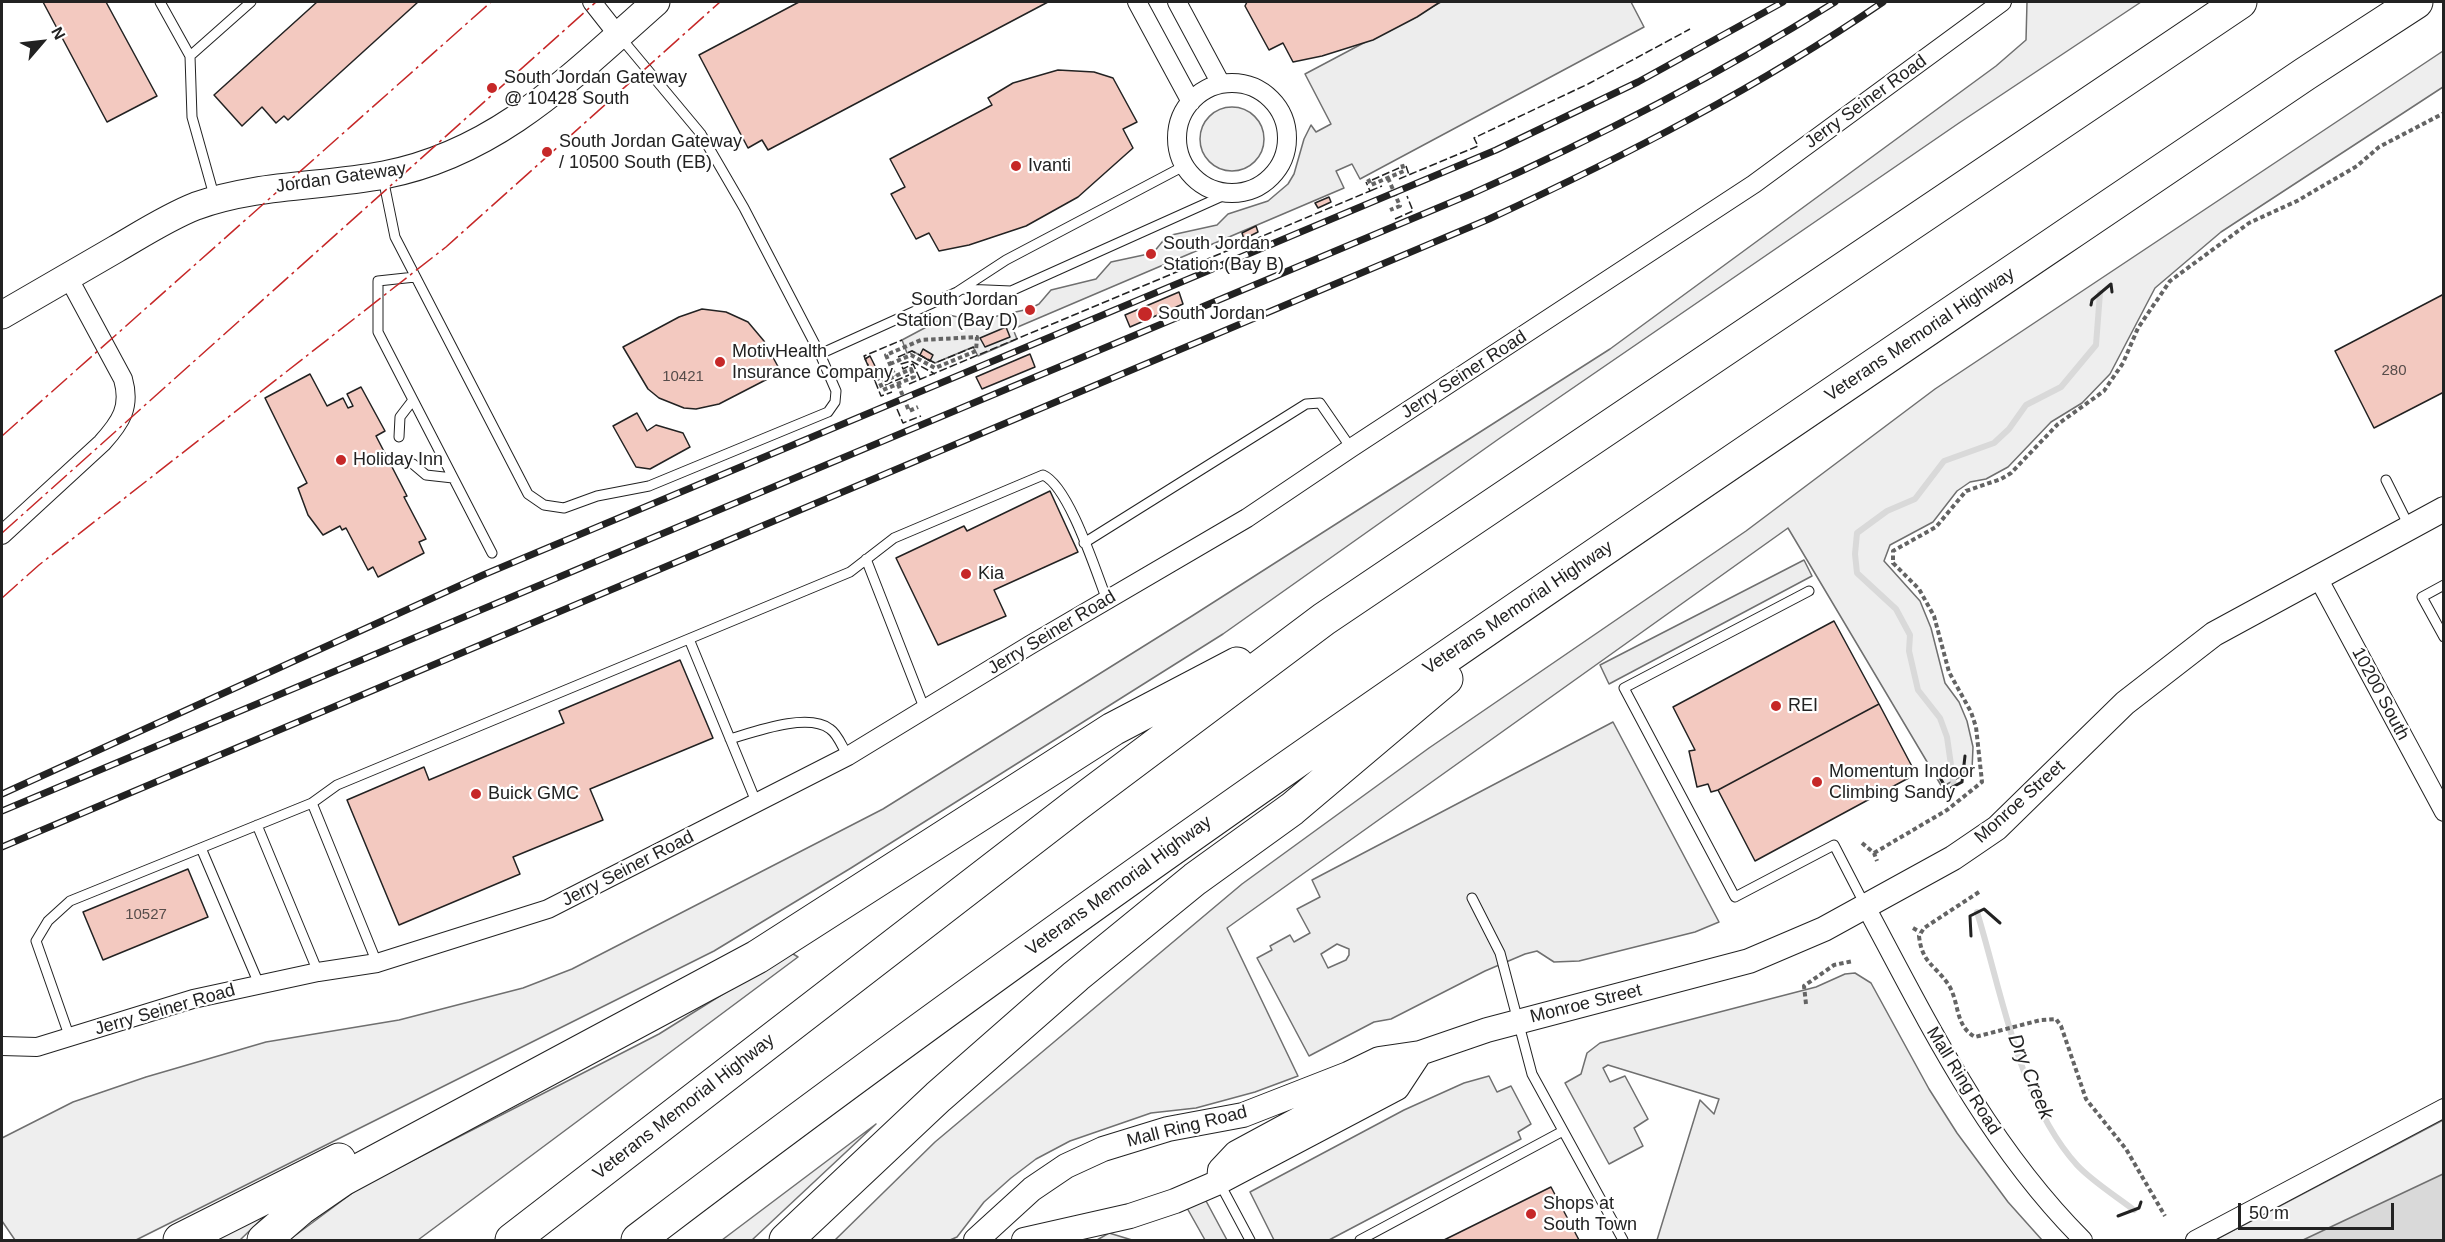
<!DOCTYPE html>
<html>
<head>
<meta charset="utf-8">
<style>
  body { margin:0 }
  #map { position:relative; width:2445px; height:1242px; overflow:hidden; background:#fff; font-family:Helvetica,sans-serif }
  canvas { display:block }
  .frame { position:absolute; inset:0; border:3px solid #222; pointer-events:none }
  .north { position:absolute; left:12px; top:12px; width:60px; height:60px; -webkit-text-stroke:4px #fff; paint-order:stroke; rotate:62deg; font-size:16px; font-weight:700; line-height:24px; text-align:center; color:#222 }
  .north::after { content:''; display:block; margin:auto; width:21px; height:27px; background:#222; clip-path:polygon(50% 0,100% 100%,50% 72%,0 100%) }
  .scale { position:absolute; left:2238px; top:1203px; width:156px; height:27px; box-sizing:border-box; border:3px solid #222; border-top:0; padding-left:8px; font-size:18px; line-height:21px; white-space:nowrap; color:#222; -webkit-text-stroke:4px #fff; paint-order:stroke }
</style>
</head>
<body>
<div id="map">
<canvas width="2445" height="1242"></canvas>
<div class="frame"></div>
<div class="north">N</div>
<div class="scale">50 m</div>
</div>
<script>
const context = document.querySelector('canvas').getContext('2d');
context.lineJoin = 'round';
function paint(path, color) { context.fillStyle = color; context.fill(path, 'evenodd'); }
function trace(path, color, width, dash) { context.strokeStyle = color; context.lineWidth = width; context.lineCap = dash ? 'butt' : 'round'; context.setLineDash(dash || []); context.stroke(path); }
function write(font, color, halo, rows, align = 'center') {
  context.font = font + ' Helvetica,sans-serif'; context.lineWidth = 4.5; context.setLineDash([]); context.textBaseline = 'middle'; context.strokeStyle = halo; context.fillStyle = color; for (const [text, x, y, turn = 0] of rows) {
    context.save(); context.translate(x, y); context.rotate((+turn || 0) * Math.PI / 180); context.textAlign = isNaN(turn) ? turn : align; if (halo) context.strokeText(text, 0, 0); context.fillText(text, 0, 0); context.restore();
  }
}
const green = new Path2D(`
  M2027 2H2141L1959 123 1500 438 1223 634 851 868 714 951 136 1240H15L2 1221V1138L73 1102 146 1077 266 1042 399 1020 523 988 572 969 883 809 1192 616 1610 349 1996 66 2026 40Z
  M2443 51V87L2221 232 2155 288 2110 374 2082 403 2051 422 2008 467 1986 479 1970 482 1957 491 1933 522 1890 545 1884 561 1920 601 1931 628 1945 683 1959 702 1967 721 1973 747 1972 770 1942 787 1788 528 1227 928 1298 1076 1255 1092 1196 1108 1151 1113 1070 1141 1036 1159 1011 1178 984 1202 957 1237 950 1240H835L935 1142 1242 884 1429 748 1746 531 1935 389Z
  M1200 139a32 32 0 1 1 64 0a32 32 0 1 1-64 0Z
  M790 952 798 957 418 1240H289L359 1188 659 1034Z
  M2443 1120V1240H2215Z
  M876 1124 752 1240H722Z
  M270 1211 240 1240H200Z`);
paint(green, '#eee');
trace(green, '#6f6f6f', 1.5);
const parking = new Path2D(`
  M1441 2H1631L1644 27 1360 179 1352 164 1336 171 1344 188 1013 329 1017 339 978 356 973 347 935 363 912 351 907 353 902 340 949 315 975 321 1029 309 1039 304 1051 290 1096 279 1111 262 1153 253 1167 236 1217 225 1228 214 1268 201 1288 184 1294 174 1304 139 1311 125 1316 132 1331 124 1305 74Z
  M1804 560 1812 576 1609 684 1600 665Z
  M1613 722 1719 922 1695 932 1579 961 1554 962 1537 951 1525 954 1485 971 1391 1019 1374 1022 1309 1056 1257 958 1272 950 1270 946 1290 935 1294 942 1310 933 1297 909 1320 897 1312 880ZM1337 944 1349 949V955L1346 960 1328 968 1321 954Z
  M1855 973 1871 983 1929 1089 1957 1133 2008 1202 2042 1240H1657L1700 1100 1714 1114 1719 1099 1608 1065 1603 1068 1610 1082 1625 1076 1648 1119 1634 1128 1643 1146 1609 1164 1565 1083 1581 1074 1587 1053 1600 1043 1816 987 1845 974Z
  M1489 1076 1497 1092 1511 1086 1531 1124 1518 1132 1521 1139 1329 1240H1274L1250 1192 1404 1110 1464 1083Z
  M1205 1199 1227 1240H1205L1187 1208Z
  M1109 1233 1132 1240H1097Z`);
paint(parking, '#ededed');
trace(parking, '#6f6f6f', 1.5);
const water = new Path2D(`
  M2443 1174V1240H2303Z`);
paint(water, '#d9d9d9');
trace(water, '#6f6f6f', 1.5);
trace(new Path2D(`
  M1954 786 1947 737 1940 718 1918 690 1909 651 1910 635 1896 609 1857 573 1855 554 1857 533 1887 511 1915 499 1944 461 1994 443 2009 429 2026 405 2061 387 2096 345 2100 293
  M1977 912C2002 993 2019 1101 2077 1165 2093 1182 2116 1196 2134 1210`), '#d9d9d9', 6);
const building = new Path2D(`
  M43 2H106L157 96 107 122Z
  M317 2H418L288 120 284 116 276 123 262 107 242 126 214 95Z
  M799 2H1048L768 150 762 140 748 148 699 55Z
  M1247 2H1440L1417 17 1373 40 1322 56 1293 62 1283 43 1269 50 1245 6Z
  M1058 70 1094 72 1113 78 1137 122 1123 129 1133 148 1078 197 1026 226 969 245 939 251 929 233 916 239 891 194 905 187 890 159 992 105 988 98 1013 83Z
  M1329 197 1331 202 1318 208 1315 203Z
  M1256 226 1258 232 1244 239 1242 233Z
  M1179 292 1183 304 1130 327 1125 315Z
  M2444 294V392L2374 428 2335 351Z
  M702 309 726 312 748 322 764 341 781 372 719 404 696 409 684 408 659 398 648 389 623 347 679 317Z
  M1006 327 1010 337 985 347 980 338Z
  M923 349 933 355 930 361 920 355Z
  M1030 354 1035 367 982 389 976 377Z
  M870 356 877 370 871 372 865 359Z
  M310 374 327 406 343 398 348 408 353 406 347 394 361 387 385 431 376 436 407 496 404 497 426 539 419 542 424 553 378 577 373 567 368 570 346 528 342 530 340 526 323 535 308 515 298 488 307 483 265 398Z
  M637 413 647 431 656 425 683 433 690 447 650 469 636 467 613 426Z
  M1050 491 1078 552 994 590 1006 616 938 645 896 558 964 526 967 531Z
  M1834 621 1879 704 1718 790 1711 792 1708 784 1697 787 1689 751 1695 750 1673 707Z
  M680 660 713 738 590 789 603 820 513 857 520 874 399 925 347 800 424 767 429 780 564 723 559 711Z
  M1879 704 1916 774 1755 861 1718 790Z
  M188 869 208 917 103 960 83 912Z
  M1551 1187 1579 1240H1444Z`);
paint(building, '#f3c9c0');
trace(building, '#222', 1.5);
const service = new Path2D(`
  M160 2 190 56 192 117 215 199
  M190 56 251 2
  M383 178 395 237 528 494 544 505 564 508 597 496 649 486 828 412 835 402 836 391 820 354 744 208 701 134 621 38
  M415 277 378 281V332L492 553
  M963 289 1011 291 1227 194
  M820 354 957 292 1006 260 1184 166
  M399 437 400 417 413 400
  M413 464 426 475 453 478
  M2386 480 2409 526
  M1084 543 1306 404 1320 403 1351 448
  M866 559 925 710
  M2444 585 2422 597 2444 637
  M1809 591 1624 688 1735 897 1834 845 1865 905
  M689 639 757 804
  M730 739C754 732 808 712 830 729 838 734 843 749 848 756
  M312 803 337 785 850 572 894 538 1043 475C1069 486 1096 572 1107 600
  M257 825 318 972
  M201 848 259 984
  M1472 898 1500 953 1532 1074 1623 1240
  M70 1038 36 941 48 921 70 901 312 803 377 963
  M1219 1182 1250 1240
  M1360 1240 1563 1131`);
const minor = new Path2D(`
  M592 2 618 35
  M1137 2 1191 102
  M1177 2 1221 84
  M1177 138a55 55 0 1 1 110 0a55 55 0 1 1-110 0Z
  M2 535 102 443C121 422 131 407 123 379L68 277
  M2317 576 2444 812
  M1866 907C1929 1025 1987 1144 2083 1240
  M2 1046 37 1047 193 999 318 972 377 963 548 909 848 756 1030 645 1247 518 1351 448 1754 184 2002 2
  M2195 1240 2444 1108`);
const tertiary = new Path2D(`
  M1219 1182 1220 1170 1236 1153 1410 1059
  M976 1240 1032 1189 1066 1166 1103 1149 1168 1129 1243 1115 1348 1074 1379 1059 1420 1053 1487 1030 1749 961 1824 929 1953 858 1997 828 2125 703 2214 634 2444 509
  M1024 1240 1130 1216 1175 1201 1219 1182 1397 1088 1420 1053`);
const secondary = new Path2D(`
  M2 315C40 293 78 271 116 249 142 234 168 217 196 206 257 184 321 187 384 175 498 153 572 76 656 2`);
const motorway = new Path2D(`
  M180 1240 339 1160
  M264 1240 301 1208 343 1179 757 957 1113 729 1237 664
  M512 1240 1076 805 1324 619 2240 2
  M638 1240C1177 829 1743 455 2305 74L2416 2
  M786 1240 938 1097 1076 976 1195 879 1292 809 1446 679`);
trace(service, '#222', 11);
trace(minor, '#222', 20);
trace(tertiary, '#222', 26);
trace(secondary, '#222', 29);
trace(motorway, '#222', 35);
trace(new Path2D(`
  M1388 178 1400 206 1390 210
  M1368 179 1371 185 1404 171 1402 164
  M890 364 911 355 935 368 976 351 977 337 921 340 886 355 895 376
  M911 369 914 377 883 390 880 383Z
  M898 384 909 411 918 407
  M1862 843 1874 853 1877 861
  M1874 853 1947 810 1982 782 1976 727 1971 712 1949 672 1934 616 1919 589 1893 563V551L1936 527 1966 491 2001 479 2011 473 2058 424 2104 391 2123 363 2138 328 2170 281 2249 223 2297 201 2357 166 2379 147 2444 113
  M1979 892 1924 928 1919 936C1922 963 1934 964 1948 984 1960 1002 1954 1025 1975 1037L2041 1020 2056 1019 2061 1026 2086 1099 2126 1149 2165 1216
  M1913 928 1920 932
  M1806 1004 1804 986 1834 965 1853 961`), '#646464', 4, [4.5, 3]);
trace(service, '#fff', 9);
trace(minor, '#fff', 18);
trace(tertiary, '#fff', 24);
trace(secondary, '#fff', 27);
trace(motorway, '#fff', 33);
const rail = new Path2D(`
  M2 794 483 575 1496 150 1638 82 1783 2
  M2 811 1471 194C1597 138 1718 75 1835 2
  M2 847 1489 219C1625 156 1759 87 1883 2`);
trace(rail, '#222', 7);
trace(rail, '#fff', 4.5, [14]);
trace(new Path2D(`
  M1406 166 1409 175
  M1399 179 1478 146 1474 138 1588 84 1690 29
  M1372 180 1399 168
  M1370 191 1382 186
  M1395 219 1413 211 1407 196
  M898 357 912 351 935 363 974 347
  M885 377 875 381 881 396 892 392
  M920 379 913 364 903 369 901 364 911 361 935 374
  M875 381 864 356 902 340
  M909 384 1370 191 1366 182
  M885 385 909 375
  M897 409 903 423 921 416`), '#222', 1.5, [8, 3]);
trace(new Path2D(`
  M2091 305 2092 300 2111 284 2112 292
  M1934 767 1947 790 1962 782 1965 756
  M1971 936 1970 916 1984 909 2000 923
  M2118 1216 2139 1208 2141 1202`), '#222', 3);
trace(new Path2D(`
  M2 436 491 2
  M2 533 596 2
  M2 598 39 565 446 247 720 2`), '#c62828', 1.5, [21, 4.5, 3, 4.5]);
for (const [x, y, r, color] of [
  [492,88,6,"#c62828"],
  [547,152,6,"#c62828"],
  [1016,166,6,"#c62828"],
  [1151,254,6,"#c62828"],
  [1030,310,6,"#c62828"],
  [1145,314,8,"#c62828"],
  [720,362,6,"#c62828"],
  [341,460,6,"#c62828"],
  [966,574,6,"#c62828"],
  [1776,706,6,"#c62828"],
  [1817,782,6,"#c62828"],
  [476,794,6,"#c62828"],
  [1531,1214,6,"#c62828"]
]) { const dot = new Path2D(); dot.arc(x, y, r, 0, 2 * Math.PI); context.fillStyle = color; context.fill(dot); trace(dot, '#fff', 2); }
write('15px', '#564c4a', null, [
  ["280",2394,371],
  ["10421",683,377],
  ["10527",146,915]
]);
write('18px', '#222', '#fff', [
  ["South Jordan Gateway",504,78],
  ["@ 10428 South",504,99],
  ["South Jordan Gateway",559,142],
  ["/ 10500 South (EB)",559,163],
  ["Ivanti",1028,166],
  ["South Jordan",1163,244],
  ["Station (Bay B)",1163,265],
  ["South Jordan",1018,300,"right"],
  ["Station (Bay D)",1018,321,"right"],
  ["South Jordan",1158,314],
  ["MotivHealth",732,352],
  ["Insurance Company",732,373],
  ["Holiday Inn",353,460],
  ["Kia",978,574],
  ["REI",1788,706],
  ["Momentum Indoor",1829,772],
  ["Climbing Sandy",1829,793],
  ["Buick GMC",488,794],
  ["Shops at",1543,1204],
  ["South Town",1543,1225]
], 'left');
write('18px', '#222', '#fff', [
  ["Jerry Seiner Road",1866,102,-36],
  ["Jordan Gateway",341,178,-8],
  ["Veterans Memorial Highway",1920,335,-34],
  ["Jerry Seiner Road",1464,375,-33],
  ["Veterans Memorial Highway",1518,608,-34],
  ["Jerry Seiner Road",1052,633,-31],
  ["10200 South",2380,694,62],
  ["Monroe Street",2020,802,-42],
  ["Jerry Seiner Road",628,869,-27],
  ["Veterans Memorial Highway",1119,886,-36],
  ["Monroe Street",1586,1004,-14],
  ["Jerry Seiner Road",165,1010,-16],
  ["Mall Ring Road",1963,1081,58],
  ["Veterans Memorial Highway",684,1107,-38],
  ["Mall Ring Road",1187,1127,-14]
]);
write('italic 20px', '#222', '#fff', [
  ["Dry Creek",2030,1077,68]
]);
</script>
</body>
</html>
